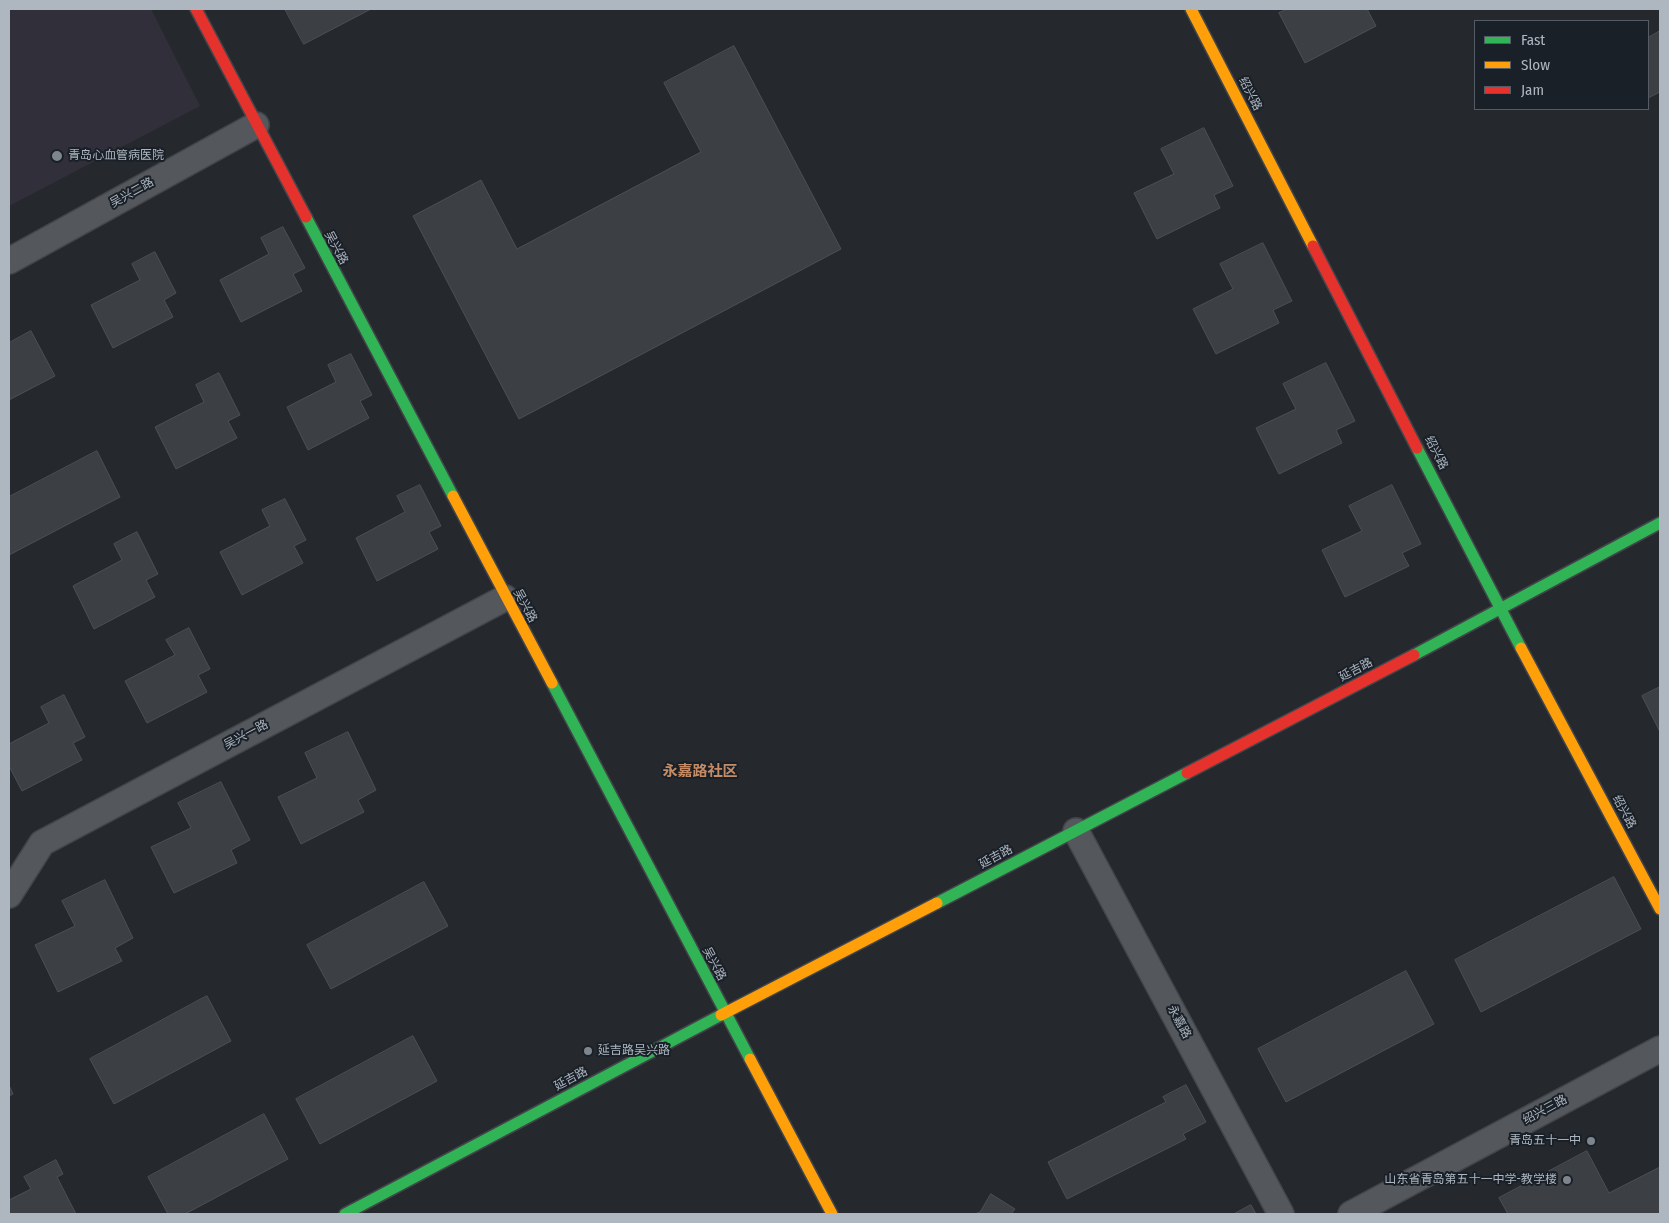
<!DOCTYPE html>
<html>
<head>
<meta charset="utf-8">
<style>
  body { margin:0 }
  #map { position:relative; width:1669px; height:1223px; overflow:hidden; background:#25292e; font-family:"Fira Sans Condensed",sans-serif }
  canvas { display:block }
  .frame { position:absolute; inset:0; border:10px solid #aeb6c0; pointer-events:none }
  .legend { position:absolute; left:1474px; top:20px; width:175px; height:90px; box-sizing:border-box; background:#1a2028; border:1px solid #555c65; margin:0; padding:6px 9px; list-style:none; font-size:15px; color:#aeb6c0 }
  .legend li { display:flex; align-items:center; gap:10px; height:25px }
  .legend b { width:25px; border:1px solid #555c65 }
</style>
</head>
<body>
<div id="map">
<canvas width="1669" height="1223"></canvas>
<div class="frame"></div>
<ul class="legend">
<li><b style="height:6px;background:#30b455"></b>Fast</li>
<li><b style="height:6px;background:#ff9f0a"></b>Slow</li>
<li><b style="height:6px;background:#e5322d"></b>Jam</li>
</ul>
</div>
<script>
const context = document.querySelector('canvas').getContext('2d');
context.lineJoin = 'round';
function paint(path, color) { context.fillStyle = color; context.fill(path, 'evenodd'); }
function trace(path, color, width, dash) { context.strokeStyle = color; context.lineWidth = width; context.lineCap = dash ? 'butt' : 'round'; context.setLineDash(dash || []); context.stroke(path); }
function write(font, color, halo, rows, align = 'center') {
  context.font = font + ' "Fira Sans Condensed","Noto Sans SC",sans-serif'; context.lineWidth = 4; context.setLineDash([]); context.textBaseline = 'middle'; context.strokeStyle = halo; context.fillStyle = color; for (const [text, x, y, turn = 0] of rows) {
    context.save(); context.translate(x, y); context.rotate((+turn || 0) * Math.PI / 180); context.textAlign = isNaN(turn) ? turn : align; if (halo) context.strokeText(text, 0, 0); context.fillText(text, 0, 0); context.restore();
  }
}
paint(new Path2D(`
  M9 9H151L200 106 9 206Z`), '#31303a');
const building = new Path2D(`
  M285 9H371L304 44Z
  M1288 9H1367L1376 26 1305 63 1279 13Z
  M1660 31V92L1648 98V38Z
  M734 46 841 249 519 419 413 216 481 180 517 249 701 152 664 83Z
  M1204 128 1233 186 1214 195 1220 208 1157 239 1134 193 1174 174 1161 149Z
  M283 227 305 268 293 274 302 291 241 322 220 280 269 254 261 238Z
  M1263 243 1292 301 1273 310 1279 323 1216 354 1193 309 1233 289 1220 264Z
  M155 252 176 293 164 300 173 317 113 348 91 305 140 280 132 264Z
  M31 331 55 376 9 400V343Z
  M351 354 372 395 360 401 369 418 308 450 287 407 336 382 328 365Z
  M1326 363 1355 421 1336 430 1342 443 1279 474 1256 428 1296 409 1283 384Z
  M219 373 240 415 228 421 237 438 176 469 155 427 204 402 196 385Z
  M97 451 120 497 9 555V497Z
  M420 485 441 526 429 532 438 549 377 581 356 538 405 512 397 496Z
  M1392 485 1421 544 1402 553 1409 566 1345 597 1322 550 1362 531 1349 506Z
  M285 499 306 540 294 546 303 563 242 595 220 552 270 526 262 510Z
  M137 532 158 574 146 580 155 597 94 629 73 586 122 560 114 544Z
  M189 628 210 669 198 675 207 692 147 723 125 681 175 655 166 640Z
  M1660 687V732L1642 696Z
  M64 695 85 737 73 743 82 760 22 791 9 766V744L49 723 41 707Z
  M348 732 376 790 358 800 364 812 301 844 278 797 317 778 305 753Z
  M221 782 250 840 231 850 237 863 174 893 151 847 191 828 178 803Z
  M1614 877 1641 929 1481 1012 1455 960Z
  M105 880 133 938 115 948 122 961 58 992 35 945 75 926 62 901Z
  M424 882 448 926 331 989 307 945Z
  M1406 971 1434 1024 1286 1102 1258 1049Z
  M207 996 231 1041 114 1104 90 1059Z
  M413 1036 437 1081 320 1144 296 1099Z
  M9 1085 13 1094 9 1096Z
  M1186 1085 1206 1122 1183 1134 1186 1139 1067 1199 1048 1162 1166 1102 1163 1097Z
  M264 1114 288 1159 185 1214H168L148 1177Z
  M1587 1151 1609 1193 1660 1167V1214H1508L1499 1198Z
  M56 1160 63 1174 57 1177 76 1214H9V1200L31 1189 24 1177Z
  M991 1194 1015 1209 1011 1214H975L980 1212Z
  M1251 1205 1256 1214H1234Z`);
paint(building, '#3c3f43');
trace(building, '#4c5056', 1);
const street = new Path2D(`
  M9 261 256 125
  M1076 831 1281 1214
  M9 895 42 843 505 598
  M1351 1214 1660 1049`);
const fast = new Path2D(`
  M306 217 453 496
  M1417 448 1521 648
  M1414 655 1660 523
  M552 683 750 1059
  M937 903 1187 773
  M345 1214 721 1015`);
const slow = new Path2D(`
  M1191 9 1313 246
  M453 496 552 683
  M1521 648 1660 909
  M721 1015 937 903
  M750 1059 832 1214`);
const jam = new Path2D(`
  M196 9 306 217
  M1313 246 1417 448
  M1187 773 1414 655`);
trace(street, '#424549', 28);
trace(fast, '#424549', 14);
trace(slow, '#424549', 14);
trace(jam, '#424549', 14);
trace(street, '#54585d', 25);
trace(fast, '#30b455', 11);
trace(slow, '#ff9f0a', 11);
trace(jam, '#e5322d', 11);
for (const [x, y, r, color] of [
  [57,156,6,"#7e858d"],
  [588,1051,5,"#7e858d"],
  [1591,1141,5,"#7e858d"],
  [1567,1180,5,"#7e858d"]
]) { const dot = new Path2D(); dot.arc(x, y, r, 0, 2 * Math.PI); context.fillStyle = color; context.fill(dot); trace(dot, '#1a2028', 2); }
write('12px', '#aeb6c0', '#1a2028', [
  ["绍兴路",1250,94,63],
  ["吴兴二路",132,193,-29],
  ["吴兴路",336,248,62],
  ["绍兴路",1436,453,63],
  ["吴兴路",525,606,62],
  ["延吉路",1356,670,-27],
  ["吴兴一路",246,735,-28],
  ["绍兴路",1624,812,62],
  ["延吉路",996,857,-28],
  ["吴兴路",714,964,62],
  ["永嘉路",1179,1022,62],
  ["延吉路",571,1079,-28],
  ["绍兴三路",1545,1110,-28]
]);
write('12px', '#aeb6c0', '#1a2028', [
  ["青岛心血管病医院",68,156],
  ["延吉路吴兴路",598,1051],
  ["青岛五十一中",1581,1141,"right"],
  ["山东省青岛第五十一中学-教学楼",1557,1180,"right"]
], 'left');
write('bold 15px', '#c58b64', '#1a2028', [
  ["永嘉路社区",700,772]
]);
</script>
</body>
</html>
